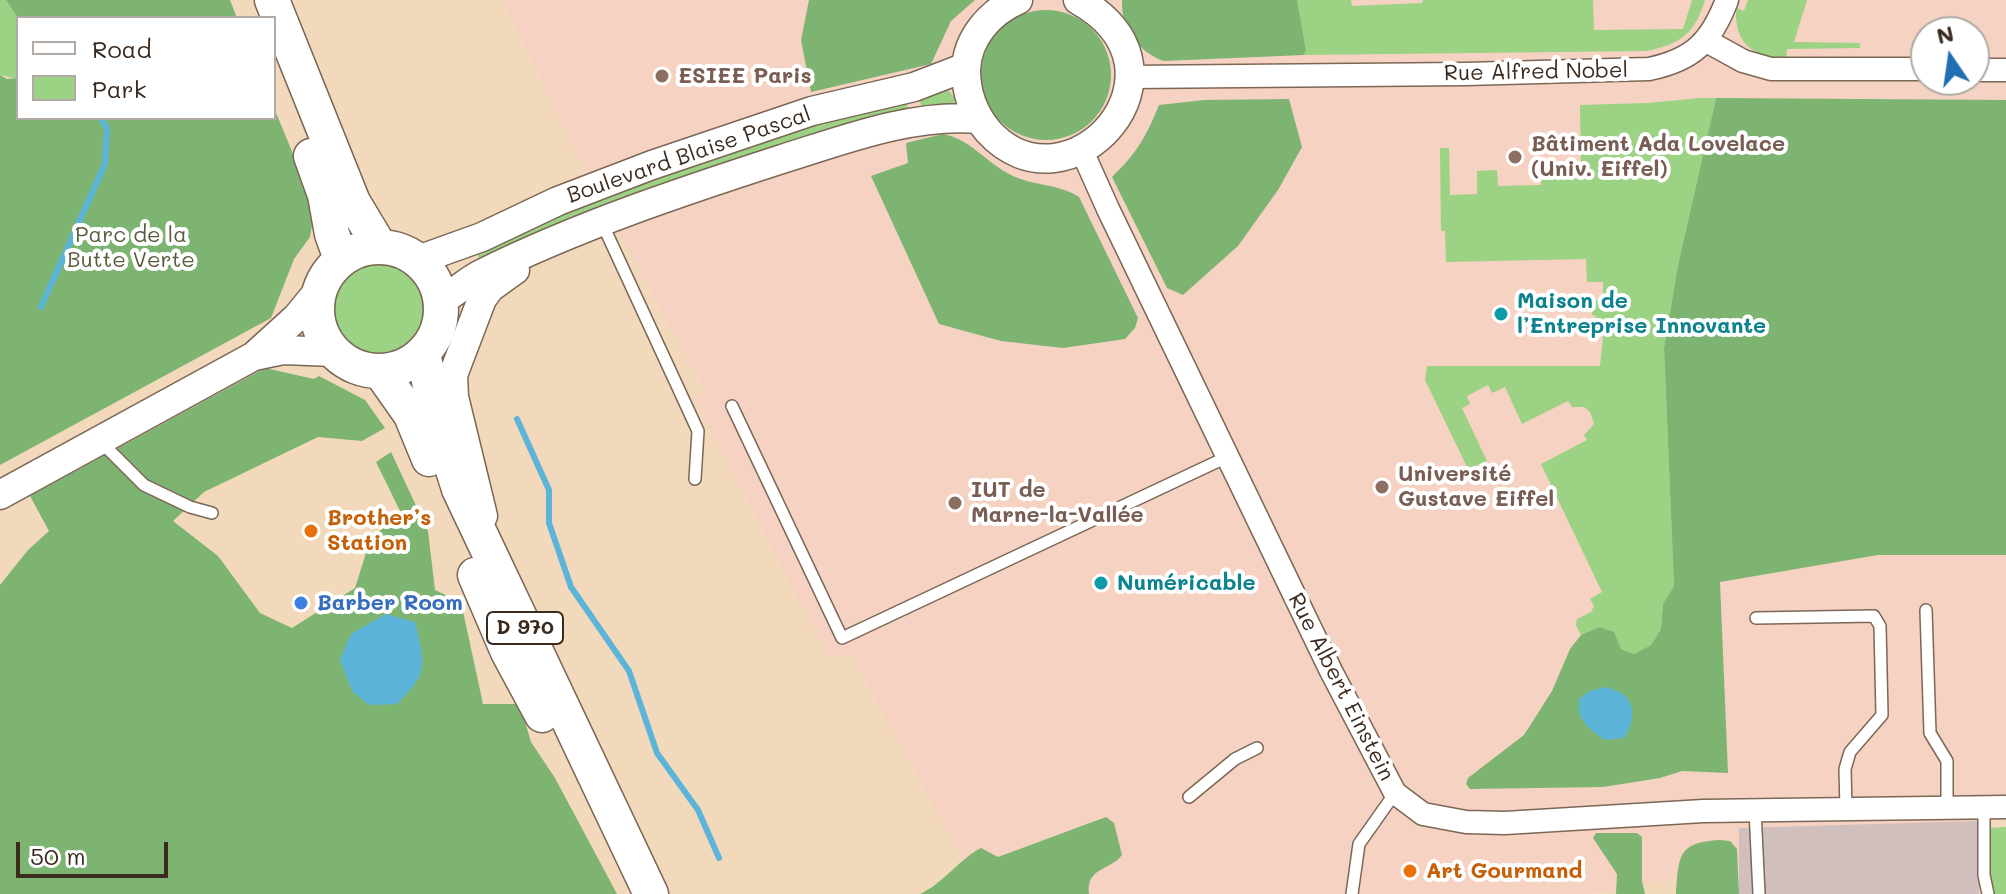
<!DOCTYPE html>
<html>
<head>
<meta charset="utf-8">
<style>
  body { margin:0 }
  #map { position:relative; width:2006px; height:894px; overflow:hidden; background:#f3d9bb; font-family:Mali,sans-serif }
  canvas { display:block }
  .legend { position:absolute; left:16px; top:16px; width:260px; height:104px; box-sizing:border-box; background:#fff; border:2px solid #b1aaa5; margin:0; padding:10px 14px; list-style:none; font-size:24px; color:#3b2a1e }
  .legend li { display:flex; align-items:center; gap:16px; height:40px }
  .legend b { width:40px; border:2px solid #b1aaa5 }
  .north { position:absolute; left:1910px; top:16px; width:80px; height:80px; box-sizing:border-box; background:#fff; border:2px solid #b1aaa5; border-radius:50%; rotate:347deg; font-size:22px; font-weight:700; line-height:32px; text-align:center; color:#3b2a1e }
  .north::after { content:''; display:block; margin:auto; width:28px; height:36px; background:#1f6fb2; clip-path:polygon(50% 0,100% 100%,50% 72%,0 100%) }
  .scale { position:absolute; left:16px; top:842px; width:152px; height:36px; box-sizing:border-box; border:4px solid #3b2a1e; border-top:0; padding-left:10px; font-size:24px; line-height:28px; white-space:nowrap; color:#3b2a1e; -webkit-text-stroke:6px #fff; paint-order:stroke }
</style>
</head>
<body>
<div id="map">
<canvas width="2006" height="894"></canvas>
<ul class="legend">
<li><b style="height:10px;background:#fff"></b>Road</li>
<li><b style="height:22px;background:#9cd284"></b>Park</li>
</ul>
<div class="north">N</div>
<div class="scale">50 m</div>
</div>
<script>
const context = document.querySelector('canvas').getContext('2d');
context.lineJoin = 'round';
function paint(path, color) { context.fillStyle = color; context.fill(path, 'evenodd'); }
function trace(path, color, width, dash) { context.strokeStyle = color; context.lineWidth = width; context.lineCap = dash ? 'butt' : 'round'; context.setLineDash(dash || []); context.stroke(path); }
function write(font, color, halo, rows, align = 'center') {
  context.font = font + ' Mali,sans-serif'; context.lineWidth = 8; context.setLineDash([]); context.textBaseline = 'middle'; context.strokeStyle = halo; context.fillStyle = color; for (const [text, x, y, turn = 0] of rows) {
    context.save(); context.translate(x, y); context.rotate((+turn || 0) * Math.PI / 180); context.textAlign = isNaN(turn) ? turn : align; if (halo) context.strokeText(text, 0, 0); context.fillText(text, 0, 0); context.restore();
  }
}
paint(new Path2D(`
  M503 0H2006V818L1589 894H982L849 651 830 660 694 398 706 392 577 156ZM1926 32H1974V80H1926Z`), '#f6d2c3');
paint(new Path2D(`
  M1977 821 1979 894H1739V828Z`), '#d1bfbd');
paint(new Path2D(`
  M0 0H6L18 18 17 79 0 75Z
  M1297 0H1351L1352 6 1422 3 1423 0H1593L1594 30 1683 29 1692 0H1705C1695 33 1681 44 1647 51L1304 55 1306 50Z
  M1748 0H1807L1794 42 1860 43V48L1787 49 1786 59C1756 57 1735 46 1736 12L1737 8 1744 11Z
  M947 89 955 98 953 105 923 112 918 95Z
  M906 98 909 116 482 265 475 249 510 233 731 147Z
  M1701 98H1716L1678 265 1664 348 1674 586 1663 604 1661 629 1651 645 1634 654 1621 649 1599 627 1581 635 1576 625 1577 619 1591 612 1594 606 1590 599 1602 592 1541 464 1587 440 1584 435 1594 424 1590 412 1584 407H1572L1568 401 1522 424 1505 387 1492 393 1488 385 1467 396 1470 404 1462 408 1487 461 1468 469 1425 380 1427 366H1600L1603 336H1596V316L1592 315V300H1603V282H1587L1586 259 1446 262 1445 231H1441L1440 148H1449L1450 195 1477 194V171L1497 170 1498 186 1541 185 1542 165H1560V174L1581 173 1580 105 1647 103Z
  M332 307a47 47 0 1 1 94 0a47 47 0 1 1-94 0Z
  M2006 827V894H1993L1989 881V828Z`), '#9cd284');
paint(new Path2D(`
  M6 0H230L237 18H18Z
  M809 0H975L951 21 931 64 811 92 801 40Z
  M1122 0H1297L1306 50 1304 55 1163 61C1137 50 1121 29 1122 0Z
  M981 75a65 65 0 1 1 130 0a65 65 0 1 1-130 0Z
  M0 75 7 79 18 78V118H274V108L315 207 310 237 294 259 271 318 0 465Z
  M1716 98 2006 100V555H1878L1720 582 1728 773 1682 771 1660 778 1603 787 1470 789 1466 784 1468 778 1524 735 1552 691 1570 649 1581 635 1599 627 1614 632 1621 649 1634 654 1651 645 1661 629 1663 604 1674 586 1664 348 1678 265Z
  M1289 99 1302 147 1278 190 1238 246 1183 295 1167 288 1112 177C1137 153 1146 137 1159 105L1204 100Z
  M943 134C971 139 987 164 1013 176 1035 186 1059 184 1079 197L1138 318 1135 328 1125 339 1063 348 1001 341 939 324 871 176 908 163 906 143Z
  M265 368 314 379 319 376 365 400 385 428 362 441 318 437 204 492 173 521 218 556 260 613 292 628 355 588 371 537 402 515 376 462 391 452 428 531 435 590 461 602 483 704H520L531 742 555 778 617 894H0V585L28 550 49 531 30 496Z
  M1106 817 1114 823 1122 855C1110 871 1086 867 1089 894H920C944 883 958 860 981 848L998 857Z
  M1596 833H1637L1642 837V881L1645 894H1616L1617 874 1593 838Z
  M1720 840 1730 841 1737 849 1739 894H1676C1679 857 1677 842 1720 840Z`), '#7db472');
paint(new Path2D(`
  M386 614 415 622C425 664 430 672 397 704L369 705 352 691 340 660 351 634Z
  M1605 687C1635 693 1639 715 1624 738L1605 740C1588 728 1577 721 1579 699L1588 692Z`), '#5cb5d9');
trace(new Path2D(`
  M41 307 105 164 107 129 101 118
  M517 419 549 490V523L571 587 629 671 657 753 698 810 719 858`), '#5cb5d9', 6);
const service = new Path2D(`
  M602 223 698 431 695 479
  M732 406 842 638 1227 457
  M101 442 144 485 190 507 212 513
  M1926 610 1930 733 1947 761V807
  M1756 618 1874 616 1880 626 1882 715 1850 752 1845 769 1846 809
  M1189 797 1235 759 1257 748
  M1984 807V875L1988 894
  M1755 810 1759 894
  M1352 894 1359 844 1395 793`);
const minor = new Path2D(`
  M1705 40 1743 61 1771 69H1926
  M1974 70H2006
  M1130 77 1466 74 1649 69C1693 60 1711 42 1727 0
  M1082 151 1108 209 1331 671 1395 793 1423 814 1466 822 1505 823 1703 811 2006 807`);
const tertiary = new Path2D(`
  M1018 0C990 12 967 38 966 70 966 93 973 113 988 131 1068 220 1205 71 1078 0
  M418 260 482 237 558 201 652 165 812 111 914 87 966 67
  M441 301C455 293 467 281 481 274 578 226 680 192 782 159 843 140 913 113 978 119
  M254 356 283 350 334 352
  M0 495 254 356 297 317 320 289
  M483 516 454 397 453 375 482 299 490 288 515 270`);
const primary = new Path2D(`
  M272 0 353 202 380 247
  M311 156 325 195 332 234 341 259
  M317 309a62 62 0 1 1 124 0a62 62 0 1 1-124 0Z
  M422 354C429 371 429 386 433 403 440 432 450 460 459 489L651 894
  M380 371 411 415 429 459
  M475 575 508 652 542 715`);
trace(service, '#7b6755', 14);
trace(minor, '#7b6755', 25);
trace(tertiary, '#7b6755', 31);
trace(primary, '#7b6755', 37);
trace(service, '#fff', 11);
trace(minor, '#fff', 22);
trace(tertiary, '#fff', 28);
trace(primary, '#fff', 34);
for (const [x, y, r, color] of [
  [662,76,8,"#8d6e63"],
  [1515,157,8,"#8d6e63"],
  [1501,314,8,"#0f9aa8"],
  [1382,487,8,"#8d6e63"],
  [955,503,8,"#8d6e63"],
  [311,531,8,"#e8710a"],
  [1101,583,8,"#0f9aa8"],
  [301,603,8,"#3f7fe0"],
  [1410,871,8,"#e8710a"]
]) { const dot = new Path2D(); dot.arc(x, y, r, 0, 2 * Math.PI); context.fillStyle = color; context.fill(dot); trace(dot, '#fff', 3); }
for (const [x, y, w] of [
  [525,628,76]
]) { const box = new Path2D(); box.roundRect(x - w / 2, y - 16, w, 32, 6); context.fillStyle = '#fff'; context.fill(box); trace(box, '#3b2a1e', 2); }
write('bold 20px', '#3b2a1e', null, [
  ["D 970",525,628]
]);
write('22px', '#3b2a1e', '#fff', [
  ["Rue Alfred Nobel",1536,72,-1],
  ["Boulevard Blaise Pascal",689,155,-19],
  ["Rue Albert Einstein",1341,687,63]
]);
write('bold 22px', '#785e54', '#fff', [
  ["ESIEE Paris",678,76],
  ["Bâtiment Ada Lovelace",1531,144],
  ["(Univ. Eiffel)",1531,169],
  ["Université",1398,474],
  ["Gustave Eiffel",1398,499],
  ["IUT de",971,490],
  ["Marne-la-Vallée",971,515]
], 'left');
write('22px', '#585c3d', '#fff', [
  ["Parc de la",131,235],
  ["Butte Verte",131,260]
]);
write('bold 22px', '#0d838f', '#fff', [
  ["Maison de",1517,301],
  ["l’Entreprise Innovante",1517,326],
  ["Numéricable",1117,583]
], 'left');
write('bold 22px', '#c56008', '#fff', [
  ["Brother’s",327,518],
  ["Station",327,543],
  ["Art Gourmand",1426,871]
], 'left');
write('bold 22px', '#366cbe', '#fff', [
  ["Barber Room",317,603]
], 'left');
</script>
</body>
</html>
